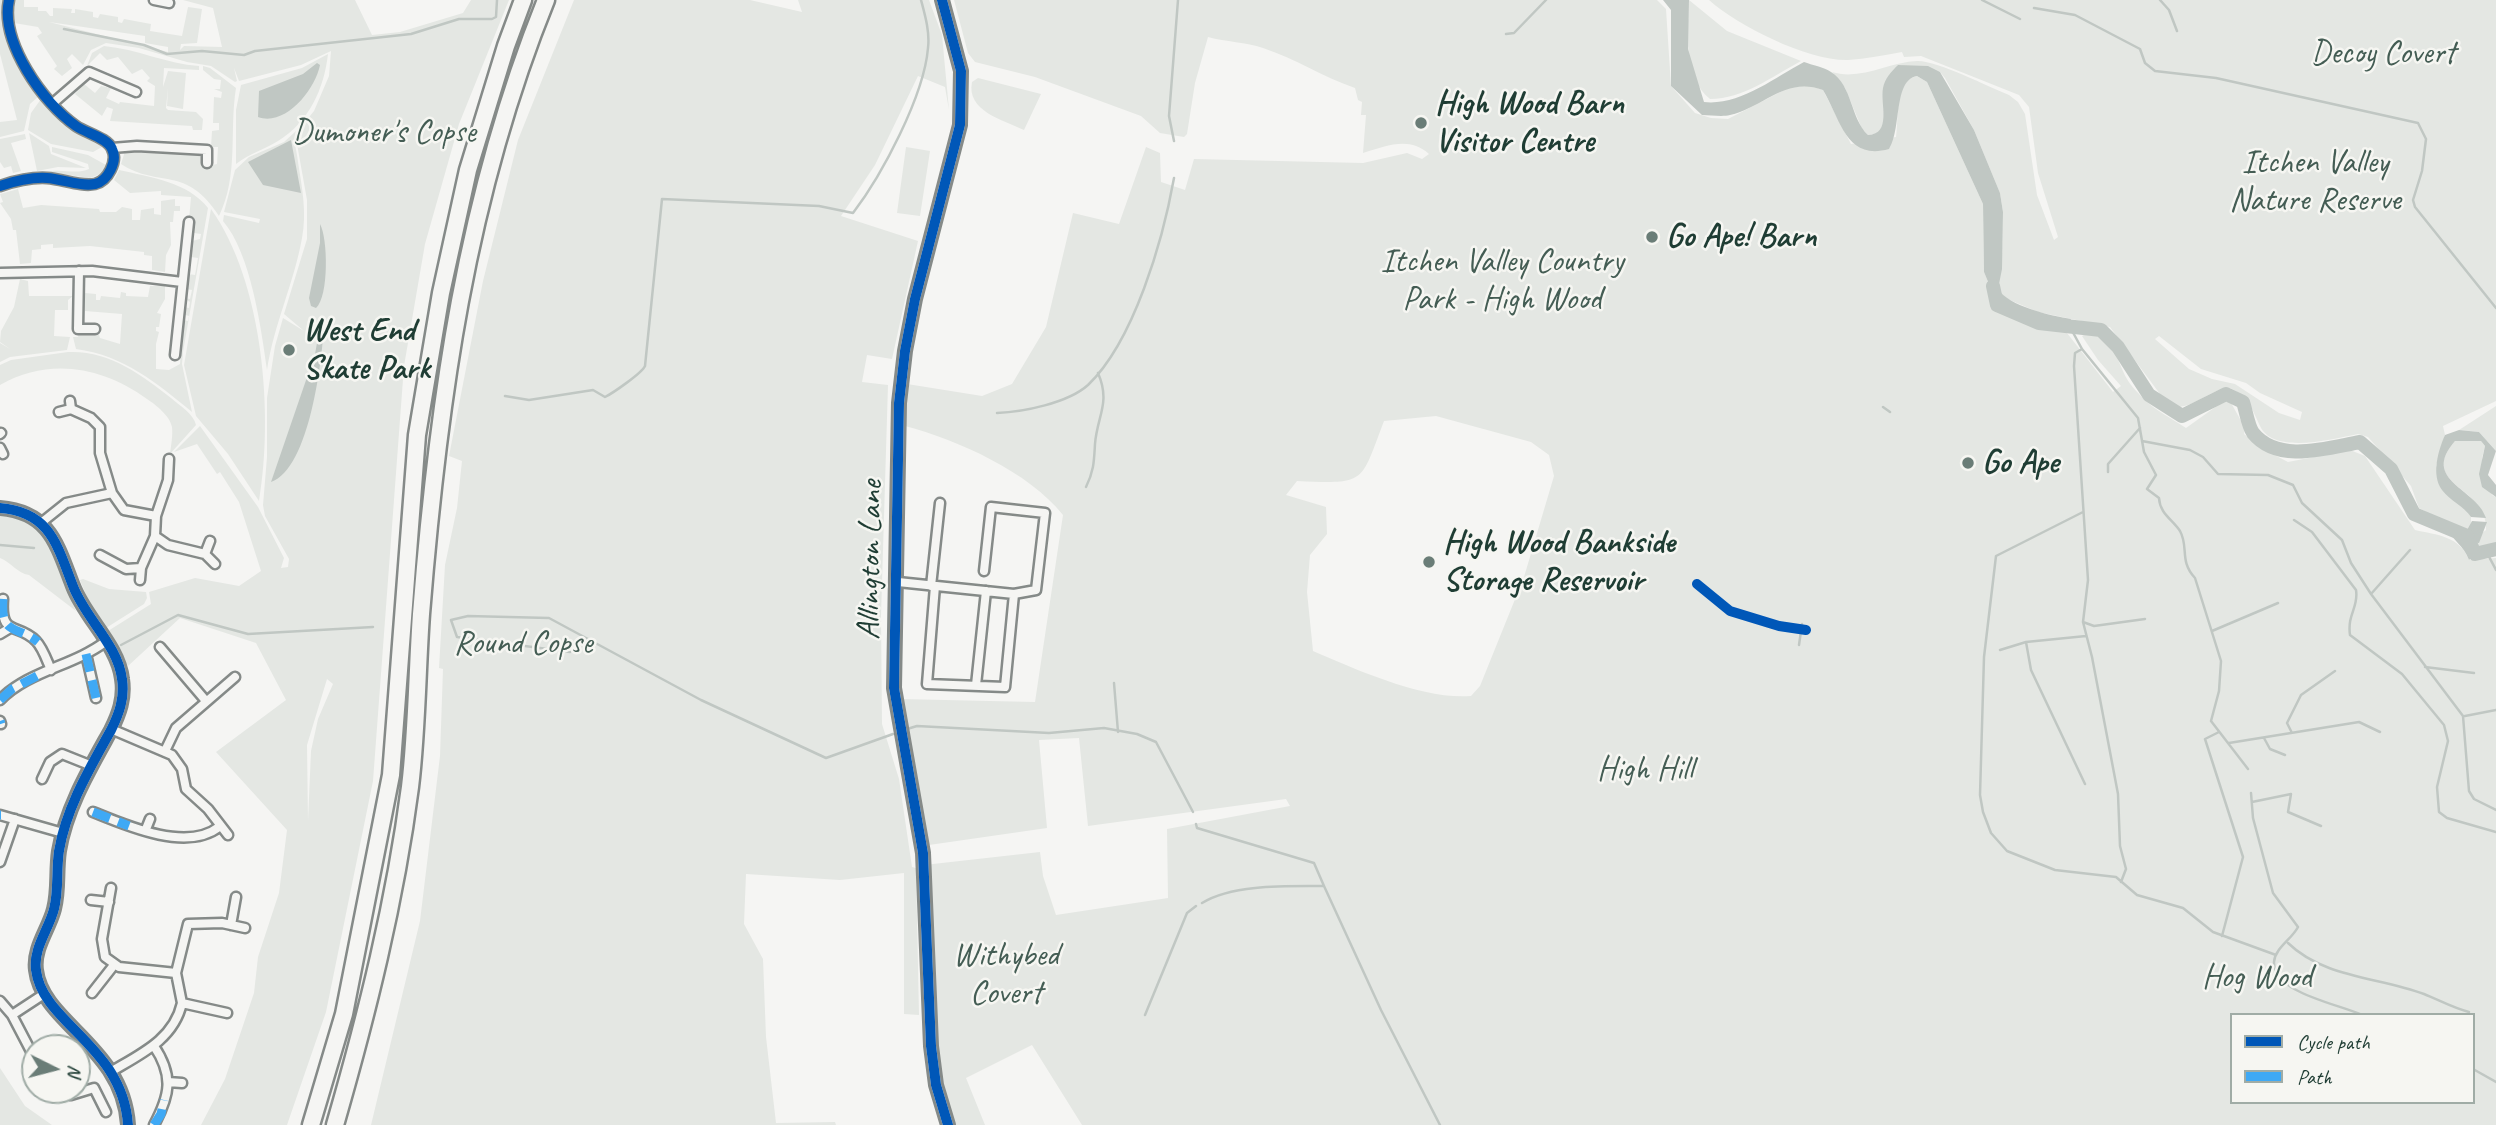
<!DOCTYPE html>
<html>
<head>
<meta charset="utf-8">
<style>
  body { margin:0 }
  #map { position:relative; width:2496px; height:1125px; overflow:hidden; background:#f5f5f3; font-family:Caveat,sans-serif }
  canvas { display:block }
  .legend { position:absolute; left:2230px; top:1013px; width:245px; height:91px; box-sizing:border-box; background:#f6f6f2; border:2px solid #a0aca6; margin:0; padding:9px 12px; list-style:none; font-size:21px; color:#1f3d34 }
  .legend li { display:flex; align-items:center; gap:14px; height:35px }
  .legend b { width:35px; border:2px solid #a0aca6 }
  .north { position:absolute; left:21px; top:1034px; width:70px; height:70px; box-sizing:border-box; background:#f6f6f2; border:2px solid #a0aca6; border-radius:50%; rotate:96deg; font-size:19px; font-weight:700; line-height:28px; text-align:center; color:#1f3d34 }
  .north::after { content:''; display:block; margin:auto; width:24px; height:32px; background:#6a7d77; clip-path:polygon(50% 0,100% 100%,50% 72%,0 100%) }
</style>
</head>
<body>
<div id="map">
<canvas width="2496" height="1125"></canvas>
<ul class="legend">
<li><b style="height:9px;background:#0057b8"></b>Cycle path</li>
<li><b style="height:9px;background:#3fa9f5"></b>Path</li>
</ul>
<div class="north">N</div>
</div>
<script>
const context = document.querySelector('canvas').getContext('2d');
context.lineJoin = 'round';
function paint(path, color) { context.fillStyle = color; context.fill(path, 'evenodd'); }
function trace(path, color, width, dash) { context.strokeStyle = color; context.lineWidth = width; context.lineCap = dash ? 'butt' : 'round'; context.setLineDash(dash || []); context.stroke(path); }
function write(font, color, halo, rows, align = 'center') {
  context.font = font + ' Caveat,sans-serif'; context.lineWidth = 5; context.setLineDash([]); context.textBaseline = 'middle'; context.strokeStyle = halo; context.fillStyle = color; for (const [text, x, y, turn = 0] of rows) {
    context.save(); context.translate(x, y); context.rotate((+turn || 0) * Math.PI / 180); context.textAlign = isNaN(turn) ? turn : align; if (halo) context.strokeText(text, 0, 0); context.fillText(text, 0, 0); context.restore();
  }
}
paint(new Path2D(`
  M0 0H3C0 37 19 67 39 96L30 104 24 131 0 137V122L17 120 0 54Z
  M15 0H24V7H38V11H46L50 16H53V8L72 9 71 13H75V9L93 12V17L98 18 100 14 118 17V22L122 23 124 19 151 24 150 31 182 36 188 7 202 9 197 43 181 44 180 50 184 46 222 47 213 8 183 0H355L372 35 400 32 463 13 471 0H509L459 124 425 244 404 366 373 781 326 1012 287 1125H201L225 1079 254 993 258 957 279 893 287 830 216 752 286 700 256 643 180 618 128 666 108 631 151 604 149 592 195 578 239 586 261 571 239 502 220 472 217 474 197 444 174 452 200 426 258 507 284 558 281 568 288 567 289 559 265 516 263 505 267 457V398L275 346 283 318 304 331 284 314 307 239V200L297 144 301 127 314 111 329 76 331 51 301 65 239 81 234 68 237 81 235 82 211 66 187 62 139 48 106 43 91 50 83 65 72 54 67 59 72 68 62 76 54 69 57 66 37 36 42 33 38 27 14 23 18 41 12 23ZM49 22 145 36V43L168 47V52ZM327 679 333 684 318 719 311 751 308 821 307 745Z
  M574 0H750L802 12 798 0H929L942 35 949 110 945 87 918 76 875 165 841 216 918 241 892 359 867 355 862 382 888 385 881 616 882 724 899 779 912 867 916 868 919 1015 904 1014V873L840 880 746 874 744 924 763 959 766 1037 776 1123 835 1122 836 1125H371L420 921 440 756 443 669 439 668 445 565 457 508 462 461 449 456 483 281 518 140Z
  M954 0H1657L1666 9 1671 86 1695 113 1711 118 1728 119 1790 87 1811 86 1823 90 1851 144 1896 137C1899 118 1894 80 1917 76L1927 82 1983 204 1984 272 1996 301 2029 319 2032 325 2067 333 2113 392 2121 386 2098 360 2082 336C2109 322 2117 362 2127 379 2131 386 2139 394 2145 400 2156 411 2173 419 2186 428L2221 403 2230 401 2245 428 2244 434 2263 449 2288 462 2350 450 2365 456 2415 530C2437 535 2460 536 2469 560L2496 558V1125H1082L1032 1045 966 1078 985 1125H952L934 1046 924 865 1040 852 1043 876 1056 915 1168 898 1167 829 1290 806 1286 799 1088 826 1079 738 1039 740 1047 828 929 845 900 699 1035 702 1063 515C1029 472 958 440 905 426L907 384 982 396 1012 384 1046 327 1073 213 1119 224 1146 147 1160 153 1161 182 1185 190 1194 159 1363 163 1407 153 1422 159 1429 154C1409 136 1387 146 1363 153L1366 115H1361L1362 102 1358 100 1355 88C1323 77 1296 59 1263 48 1246 42 1226 42 1208 37L1195 83 1187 134 1184 137 1160 133 1141 116 1035 77 975 62 968 53ZM1436 416 1531 442 1549 455 1554 476 1524 577 1480 686 1471 696C1424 700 1357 670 1313 651L1307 592 1310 555 1327 534 1326 507 1286 495 1297 481C1367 484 1360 484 1384 421ZM2232 1015H2473V1102H2232Z
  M1689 0 1727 31 1801 61C1773 76 1743 99 1710 99 1682 76 1688 33 1689 0Z
  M1709 0H2496V401L2443 426 2445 435 2436 466 2471 517V528L2466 532 2459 530 2419 508 2411 486 2368 437 2358 434C2333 439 2273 455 2260 426 2252 409 2249 397 2230 388 2210 389 2198 406 2177 407L2163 398 2110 327 2038 312 2005 298 1998 289 2002 255 2003 212 2000 193 1974 130 1945 78 1940 72 1898 65 1883 106 1884 123 1879 133 1868 135 1862 129 1845 88 1832 72C1860 81 1889 62 1917 61 1936 60 1989 87 2009 95L2018 102 2025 114 2037 195 2054 240 2058 237 2038 173 2029 107 2019 95 1921 56 1904 57 1902 52C1884 55 1866 59 1848 60 1808 61 1738 26 1709 0ZM2159 336 2201 369 2246 383 2260 393 2302 412 2300 420 2279 413 2235 384 2212 379 2189 369 2155 339Z
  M104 46C137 49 167 64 199 66V70L164 68 163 87 168 71 186 73 183 109 167 106 168 88 166 108 168 110 196 112 203 119 202 130H193L192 126 110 121 113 109 107 107 102 116 75 94 84 84 95 93 101 86 111 88 106 98 119 104 120 102 154 106 155 86 147 81 150 78 142 69 132 74 118 57 107 60 100 53 87 66 92 53Z
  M328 54C324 89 309 122 278 141 264 150 250 153 236 164V110L241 85 302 68Z
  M203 66 210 68 236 88C229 131 239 175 219 216 185 164 160 189 121 164L126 148 201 153 204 167 217 164 218 147H211L212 131 219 130V123H213L214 97 221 98 222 92 214 89H220L221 80 214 79 203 70Z
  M978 78 1041 94 1024 130C1003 120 966 111 972 82Z
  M41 99 62 124 102 147 93 152 51 144 28 130 31 113Z
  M296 131C293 144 297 150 298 162 302 187 307 213 302 238 294 283 274 324 267 370 261 327 251 254 223 221L224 215 259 223 260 219 224 212 235 170 249 157 284 142Z
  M29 133 49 146 51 154 86 168 58 167 37 171Z
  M25 134 26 139 11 143 21 171 13 173 11 166 4 168 0 162V139Z
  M52 147 88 155 106 165 103 173 90 178 47 172C61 168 76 175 89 169L88 164 52 152Z
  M906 147 930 151 920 216 897 213Z
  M119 170C150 177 188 182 208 208L183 352 182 364 192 412C157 383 123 355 76 349L73 337H78L79 333 93 335 98 332 100 338 120 344 122 314 85 311V293L96 294V300H100L101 296 120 298 121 292 126 293V296L148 297 150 286H165V299L157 313 161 314 159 327H156V331L159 332 156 344V369L169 370 180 364 181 347 178 344 183 320 188 321 189 316 182 314 183 307 189 308 190 302 184 298 190 299 192 290 186 289 188 274 195 275 198 258 191 257 192 241 200 239 201 234 194 233 193 221 189 220 191 197 161 195V191L130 193 114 180Z
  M18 189 23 208 41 205 99 209 100 212H116L122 207 132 209V220H140L141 210 154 208V214L161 215V201L175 199V206H180V211H174L173 222H170L171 245 166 255 165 272 152 270V256L144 255V252L90 246 53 248V244L41 245V249L32 250 31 263 20 264 16 230H13L11 219 0 203 3 202 0 194Z
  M211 209C263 282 274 414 259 501L228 454 196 416 184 365Z
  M20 279 28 281 29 296H73L68 300V310H55L54 336 70 337 67 350 10 357 0 362V343L10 349 0 342 1 331 14 307Z
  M68 352C108 350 141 374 171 398 179 405 194 414 196 425L170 454C171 446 173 435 172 427 170 416 156 405 147 399 102 367 50 357 0 385V365L11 360Z
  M2496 406V451L2479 432 2459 430Z
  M2467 440 2481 441 2485 446 2482 458 2492 495 2496 497V545L2475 554 2471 541 2486 530C2489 486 2416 486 2455 441Z
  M0 513C48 512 61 576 76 611L29 575C17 573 12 563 0 558Z
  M83 579 109 589 146 592 147 598 144 604 106 628 90 605 80 580Z
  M0 1068 25 1106 52 1125H0Z`), '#e4e7e3');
paint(new Path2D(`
  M1663 0H1689L1688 49 1704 102C1739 106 1774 78 1804 62 1812 65 1824 67 1831 72 1853 86 1850 118 1868 135 1892 134 1880 104 1883 88 1885 78 1891 72 1898 65L1928 66 1940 72 1974 130 2000 193 2003 212 2002 269 1998 289C2008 306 2052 316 2071 319L2067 333 2032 325 2028 319 1996 301 1984 272 1983 204 1927 82 1917 76C1893 80 1902 129 1889 149 1846 161 1841 120 1823 90 1786 76 1764 107 1730 115 1722 117 1711 115 1702 115L1671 86V10Z
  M317 63 320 65C315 90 285 127 258 117L259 91 303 74Z
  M291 140 301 193 263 185 248 162Z
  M320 224C328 238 329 297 316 308L311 306 309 298 320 243Z
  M321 321H324C323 356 310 469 271 482L315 354Z
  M2459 430 2479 432 2496 451 2488 475 2496 485V497L2482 487 2479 474 2485 446 2481 441H2455C2420 481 2477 488 2486 518L2471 517C2464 506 2450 501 2442 490 2431 475 2438 451 2445 435Z
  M2472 521 2487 522 2479 543 2471 542 2475 554 2469 560C2464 546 2452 539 2444 526L2449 523 2466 532Z`), '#c0c7c3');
trace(new Path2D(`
  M1982 0 2020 19
  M2160 0 2169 10 2177 31
  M2034 8 2075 15 2140 49 2145 63 2155 71 2216 78 2418 123 2426 139 2422 171 2413 200 2415 207 2496 308
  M64 29 144 45 167 54 202 51 244 55 255 51 411 34 459 19H492L496 17 497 0
  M1506 34 1514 33 1546 0
  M1174 141 1169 116 1178 0
  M2070 327 2082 349 2138 418 2144 452 2156 475 2147 489 2159 498C2160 514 2172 519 2180 531 2189 547 2179 561 2195 578L2221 661 2219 691 2211 721 2248 769
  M2082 349 2075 353 2074 366 2088 580 2083 622 2092 657 2118 794 2120 846 2126 869 2121 882
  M505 396 529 400 593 390 605 397C613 393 642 373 645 366L662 199 819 206 853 213C882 175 924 96 928 48 930 32 925 15 921 0
  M1883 407 1890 412
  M997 413C1023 412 1068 403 1088 385 1134 341 1163 240 1174 178
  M2142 441 2190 450 2203 457 2218 474 2268 475 2293 485 2302 503 2342 540 2351 563 2371 594 2463 716 2469 791 2474 799 2496 810
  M2108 472V464L2140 428
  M1086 487C1094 471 1094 461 1095 444 1097 416 1111 403 1098 373
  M2083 512 1996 556 1984 657 1980 795 1983 812 1991 833 2007 851 2055 870 2116 877 2137 895 2183 908 2213 932 2276 955
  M2294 520 2312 532 2356 590C2359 607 2347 614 2350 635L2402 674 2444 725 2448 741 2437 787 2439 812 2447 818 2496 832
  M0 545 34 548
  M2486 551 2496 570
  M2371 594 2410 550
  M2083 622 2094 626 2145 619
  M2212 631 2278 603
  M2026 642 2031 670 2085 784
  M121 645 178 615 248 634 373 627
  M1799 645 1802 624
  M2000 650 2026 642 2086 636
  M570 652 457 637 451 620 468 616 549 618 701 700 826 758 893 734
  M2425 667 2474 673
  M1114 683 1118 732
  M2465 716 2496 710
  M907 729 917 726 1049 733 1104 728 1137 734 1156 742 1193 812
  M2219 732 2205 739 2243 857 2222 936
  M2292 733 2287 723 2301 695 2335 671
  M2264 738 2270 749 2285 755
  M2229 743 2359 722 2380 732
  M2251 793 2253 818 2273 893 2298 927C2292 939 2275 948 2274 962 2273 993 2339 1004 2362 1015
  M2252 802 2291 794 2288 812 2321 826
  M1196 824 1197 828 1314 863 1324 886
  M1202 903C1232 884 1288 886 1324 886L1381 1010 1440 1125
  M2288 943C2324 978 2379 977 2424 994 2439 1000 2453 1008 2469 1012
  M1145 1015 1187 913 1196 906
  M2473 1069 2496 1082`), '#c0c7c3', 2.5);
trace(new Path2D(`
  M1993 286 1997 305 2039 323 2101 330 2118 347 2149 395 2182 416 2226 394 2243 402C2246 411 2248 426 2253 433 2278 464 2327 448 2360 442L2391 469 2414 514 2467 536 2475 554 2496 549`), '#c0c7c3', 14);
const minor = new Path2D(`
  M154 0 169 3
  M52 104 89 72 136 92
  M112 148 137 146 207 150V163
  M0 186C15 181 31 177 47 178 62 179 81 187 95 184 108 181 118 161 112 149 108 138 86 133 76 126 43 103 0 42 9 0
  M79 271 78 329H95
  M0 273 92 271 182 282
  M175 355 189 222
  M70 401 71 409 91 418 100 427V453L112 493
  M59 412 71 409
  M0 434 1 433
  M0 448 3 454
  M156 516 155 536 168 545 205 554 210 541
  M41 523 66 503 112 493 124 510 156 516 168 480 169 459
  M205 554 215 564
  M100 555 126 569 141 568 155 536
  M140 580 141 568
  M898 582 1014 594 1036 590 1045 513 991 507 984 571
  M931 586 940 503
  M935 586 927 684 1005 687 1014 594
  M3 599C0 638 18 622 36 641 43 648 47 661 51 670
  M0 634 10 628
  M160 647 206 701
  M86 654 96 698
  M976 685 986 591
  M0 700C28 671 73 666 105 642
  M0 721 1 724
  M111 729 172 755 182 769 186 789 208 809 228 835
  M165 751 176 728 235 677
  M42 779 50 762 62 754 92 766
  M93 812C127 826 187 852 219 827
  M0 815 63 833
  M146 829 150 819
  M0 862 15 819
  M111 888 102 939 105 957 119 967 176 973
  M91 900 109 902
  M231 925 236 897
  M92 993 114 965
  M0 1001 12 1015 35 1059
  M227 1013 182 1003 176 973 188 924 222 923 245 928
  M12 1015 44 994
  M112 1071C141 1054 174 1039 182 1003
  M168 1082 182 1083
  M60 1090 71 1095 94 1088 106 1112
  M154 1125C170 1095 174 1076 154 1046`);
const tertiary = new Path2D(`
  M942 0 961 71 960 125 915 299 905 351 899 403 894 688 923 853 931 1046 936 1085 948 1125
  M0 508C50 512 57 545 73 586 85 618 118 645 122 679 125 698 119 714 111 730 90 768 66 808 59 851 56 871 59 890 54 909 49 929 33 948 36 970 42 1023 123 1046 128 1125`);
const motorway = new Path2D(`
  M311 1125 344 1014 391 775 417 435 441 293 468 170 506 46 523 0
  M335 1125C367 1014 395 902 410 787 417 730 417 671 421 614 438 403 466 197 546 0`);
trace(minor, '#858a88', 13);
trace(tertiary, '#858a88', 16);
trace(motorway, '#858a88', 21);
trace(minor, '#f5f5f3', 8);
trace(tertiary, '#f5f5f3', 10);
trace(motorway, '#f5f5f3', 16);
trace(new Path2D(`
  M3 599C0 636 17 625 38 642
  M86 654 96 698
  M0 700 12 689 37 676
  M0 721 1 724
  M93 812 129 826
  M0 815H1
  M154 1125 161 1114 164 1100`), '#3fa9f5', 9, [18, 9]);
trace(new Path2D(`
  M942 0 961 71 960 125 915 299 905 351 899 403 894 688 923 853 931 1046 936 1085 948 1125
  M0 186C15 181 31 177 47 178 62 179 81 187 95 184 108 181 118 161 112 149 108 138 86 133 76 126 43 103 0 42 9 0
  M0 508C50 512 57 545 73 586 85 618 118 645 122 679 125 698 119 714 111 730 90 768 66 808 59 851 56 871 59 890 54 909 49 929 33 948 36 970 42 1023 123 1046 128 1125
  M1697 584 1730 611 1779 626 1806 630`), '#0057b8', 10);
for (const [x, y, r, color] of [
  [1421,123,7,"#6a7d77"],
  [1652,237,7,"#6a7d77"],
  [289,350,7,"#6a7d77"],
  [1968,463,7,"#6a7d77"],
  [1429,562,7,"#6a7d77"]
]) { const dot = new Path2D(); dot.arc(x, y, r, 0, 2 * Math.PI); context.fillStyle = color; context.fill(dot); trace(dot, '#f6f6f2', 2.5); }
write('33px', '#445d54', '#f6f6f2', [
  ["Decoy Covert",2383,54],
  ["Dumoner's Copse",384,133],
  ["Itchen Valley",2315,163],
  ["Nature Reserve",2315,201],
  ["Itchen Valley Country",1502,262],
  ["Park - High Wood",1502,300],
  ["Round Copse",523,644],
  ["High Hill",1645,770],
  ["Withybed",1006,956],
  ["Covert",1006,994],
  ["Hog Wood",2257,978]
]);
write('bold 33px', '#1f3d34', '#f6f6f2', [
  ["High Wood Barn",1435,104],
  ["Visitor Centre",1435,142],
  ["Go Ape! Barn",1666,237],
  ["West End",303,331],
  ["Skate Park",303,369],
  ["Go Ape",1982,463],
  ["High Wood Bankside",1443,543],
  ["Storage Reservoir",1443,581]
], 'left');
write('33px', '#1f3d34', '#f6f6f2', [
  ["Allington Lane",871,560,-89]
]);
</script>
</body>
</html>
